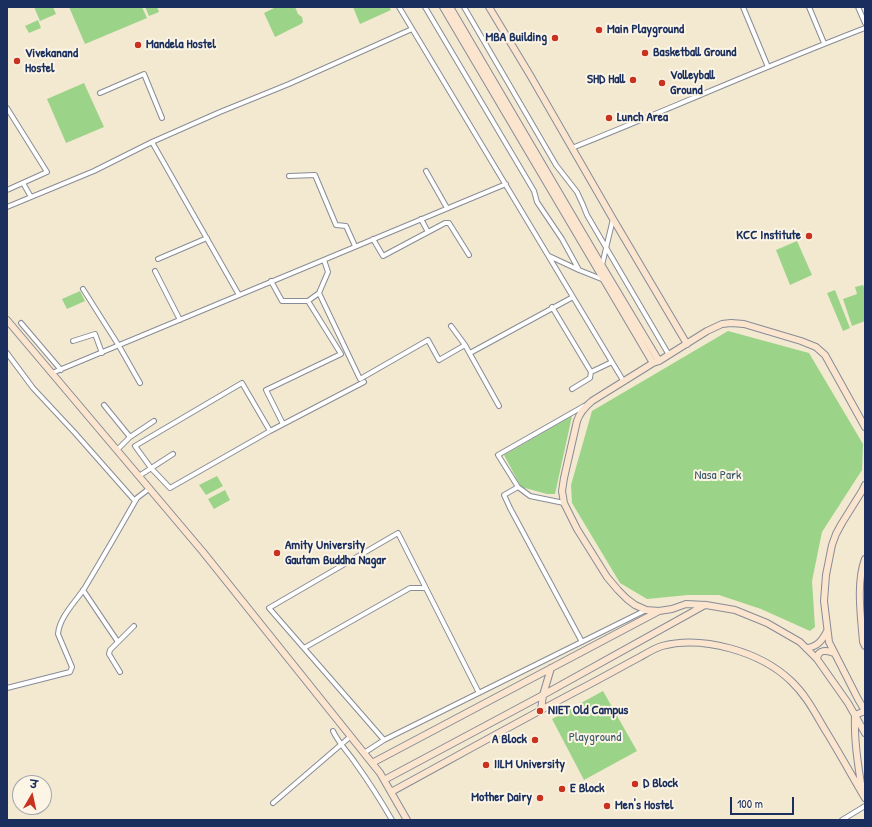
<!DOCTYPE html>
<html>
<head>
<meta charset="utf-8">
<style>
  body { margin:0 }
  #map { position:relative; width:872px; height:827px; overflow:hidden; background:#f3e9d0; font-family:"Patrick Hand","Playpen Sans Deva",sans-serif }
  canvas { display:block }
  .frame { position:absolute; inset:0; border:8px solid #1b2f5e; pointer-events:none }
  .north { position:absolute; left:12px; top:775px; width:40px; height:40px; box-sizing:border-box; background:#fcf5e5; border:1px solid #a2a6af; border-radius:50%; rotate:9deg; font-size:11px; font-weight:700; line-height:16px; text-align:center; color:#1b2f5e }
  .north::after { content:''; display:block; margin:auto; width:14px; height:18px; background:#c8321e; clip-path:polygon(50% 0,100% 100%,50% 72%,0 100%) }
  .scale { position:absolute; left:730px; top:797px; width:64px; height:18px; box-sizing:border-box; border:2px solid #1b2f5e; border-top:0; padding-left:5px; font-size:12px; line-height:14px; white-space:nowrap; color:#1b2f5e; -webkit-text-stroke:3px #fcf5e5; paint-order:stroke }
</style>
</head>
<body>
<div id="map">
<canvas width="872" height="827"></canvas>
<div class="frame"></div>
<div class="north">उ</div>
<div class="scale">100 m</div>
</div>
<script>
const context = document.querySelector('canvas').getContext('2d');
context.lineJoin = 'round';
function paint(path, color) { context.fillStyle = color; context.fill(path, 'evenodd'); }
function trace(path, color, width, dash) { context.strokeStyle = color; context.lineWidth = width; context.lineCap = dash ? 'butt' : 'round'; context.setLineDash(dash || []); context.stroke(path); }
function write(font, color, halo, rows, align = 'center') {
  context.font = font + ' "Patrick Hand",sans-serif'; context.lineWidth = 4; context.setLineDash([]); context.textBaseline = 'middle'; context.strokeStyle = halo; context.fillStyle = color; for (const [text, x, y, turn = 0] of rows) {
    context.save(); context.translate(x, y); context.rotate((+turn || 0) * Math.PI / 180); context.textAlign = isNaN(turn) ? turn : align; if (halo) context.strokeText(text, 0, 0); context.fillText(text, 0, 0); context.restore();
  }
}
paint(new Path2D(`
  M34 7H53L56 14 40 21Z
  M69 7H142L147 18 85 44Z
  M145 7H157L159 12 149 16Z
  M276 7H295L298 14 302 17 303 22 301 24 275 37 264 13Z
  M353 7H389L391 10 360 24Z
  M38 20 41 28 29 33 25 26Z
  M84 83 104 127 66 143 47 99Z
  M797 241 812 275 790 285 776 250Z
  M863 285 865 289V321L852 326 843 299 857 294 855 287Z
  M835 290 850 328 843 331 827 293Z
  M80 291 85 301 67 309 62 299Z
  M728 331 809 353 863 444 862 470 822 532 812 581 815 627 810 631 761 609 719 595H688L647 599 620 583 572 503 571 485 592 411Z
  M572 416 555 494H547L521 487 504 455Z
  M217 476 223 486 206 495 199 485Z
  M225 490 230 500 214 509 208 499Z
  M603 691 637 751 584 780 552 719Z`), '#9bd488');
const street = new Path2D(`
  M399 7 624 382
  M425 7 534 191 537 202 562 239 579 270
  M464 7 556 165 577 192 583 205 587 215 669 355
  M743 7 768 67
  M809 7 824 43
  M858 7 865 23
  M100 93 144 74 162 118
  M7 108 47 172 7 190
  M152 142 239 295
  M572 148C670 109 766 66 865 28
  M426 171 447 208
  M289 176 315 175 336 225 346 226 355 246
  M23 183 31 197
  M7 207 94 171 152 142 220 112 289 84 412 29
  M421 219 428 232
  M373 239 383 256 445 223H449L469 255
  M549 256 579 270 604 280
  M158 259 207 238
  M602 265 613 219
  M155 271 180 320
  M271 281 282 301H308L319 293 328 272 324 260
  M83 289 119 346 140 383
  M319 293 360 379 428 340 439 360 465 345 499 406
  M552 307 591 372
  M21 323 61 370
  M451 326 465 345
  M73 341 95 334 102 353
  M7 353 33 388 75 433 135 501
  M470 353 573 297
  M52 373 506 184
  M572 389 590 378 591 372 612 362
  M104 405 130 437
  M283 424 266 390 341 354 308 301
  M270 431 242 383 135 446 151 468 170 488 270 431 364 382
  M117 450 130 437 154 421
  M139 476 173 454
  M518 487 504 495 510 508 582 642
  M564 503 530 496 518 487 498 455 584 406
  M83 590 118 642 134 626
  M118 642 110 650 109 654 120 672
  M304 648 410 588H425
  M7 688 70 672 72 667 58 634C59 618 75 602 84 589 102 559 120 528 137 498L150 488
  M333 731C339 744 349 753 356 764 369 782 381 801 392 820
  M384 740 269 608 398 533 479 693
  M364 753 384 740 646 610
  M273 803 351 736
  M842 820 865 806`);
const secondary = new Path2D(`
  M443 7 653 363
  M450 7 602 266 659 361
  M489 7 530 75 613 219 687 344
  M7 320 203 552 380 773 407 820
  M865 427 825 355 816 347 801 341 744 324 731 323 722 324 707 331 659 361 653 363 592 401C585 407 580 412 577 421L564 478 562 491 564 503 577 529 607 577 618 590 627 599 635 605 646 610 659 611 672 609 686 604 706 605 735 610 767 623 800 642 817 659 848 703 865 733
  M865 559C856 583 861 616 863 642L865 646
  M806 648C817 647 822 641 827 631
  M817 659C818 649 827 650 834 653
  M541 710 543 695 551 668
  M372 763 659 611
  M384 780 543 695 705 605
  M862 790C858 765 854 740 855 715L865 711 858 699 829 642 824 601 826 575 832 545 836 534 842 523 862 491 865 485
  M391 792C457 756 523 719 590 684 607 675 623 666 640 657 647 653 655 648 662 646 703 635 761 652 791 681 807 696 816 715 827 733 840 754 852 776 865 798`);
trace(street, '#878c97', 6);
trace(secondary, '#878c97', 8);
trace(street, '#fff', 4);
trace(secondary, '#fce5cf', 6);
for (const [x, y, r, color] of [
  [599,30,4,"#c8321e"],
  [555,38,4,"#c8321e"],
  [138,45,4,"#c8321e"],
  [645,53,4,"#c8321e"],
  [17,61,4,"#c8321e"],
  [633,80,4,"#c8321e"],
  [662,83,4,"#c8321e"],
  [609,118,4,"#c8321e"],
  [809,236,4,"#c8321e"],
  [277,553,4,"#c8321e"],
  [540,711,4,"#c8321e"],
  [535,740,4,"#c8321e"],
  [486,765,4,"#c8321e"],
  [635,784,4,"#c8321e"],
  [562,789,4,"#c8321e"],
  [540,798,4,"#c8321e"],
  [607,806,4,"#c8321e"]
]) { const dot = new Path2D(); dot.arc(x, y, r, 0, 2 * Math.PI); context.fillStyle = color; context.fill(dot); trace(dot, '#fcf5e5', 1.5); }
write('bold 13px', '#1b2f5e', '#fcf5e5', [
  ["Main Playground",607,30],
  ["MBA Building",547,38,"right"],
  ["Mandela Hostel",146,45],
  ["Basketball Ground",653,53],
  ["Vivekanand",25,54],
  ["Hostel",25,69],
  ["Volleyball",670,76],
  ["Ground",670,91],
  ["SHD Hall",625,80,"right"],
  ["Lunch Area",617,118],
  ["KCC Institute",801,236,"right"],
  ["Amity University",285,546],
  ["Gautam Buddha Nagar",285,561],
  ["NIET Old Campus",548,711],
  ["A Block",527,740,"right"],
  ["IILM University",494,765],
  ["D Block",643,784],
  ["E Block",570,789],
  ["Mother Dairy",532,798,"right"],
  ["Men's Hostel",615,806]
], 'left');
write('13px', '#3b5868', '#fcf5e5', [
  ["Nasa Park",718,476],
  ["Playground",595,738]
]);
</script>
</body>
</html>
